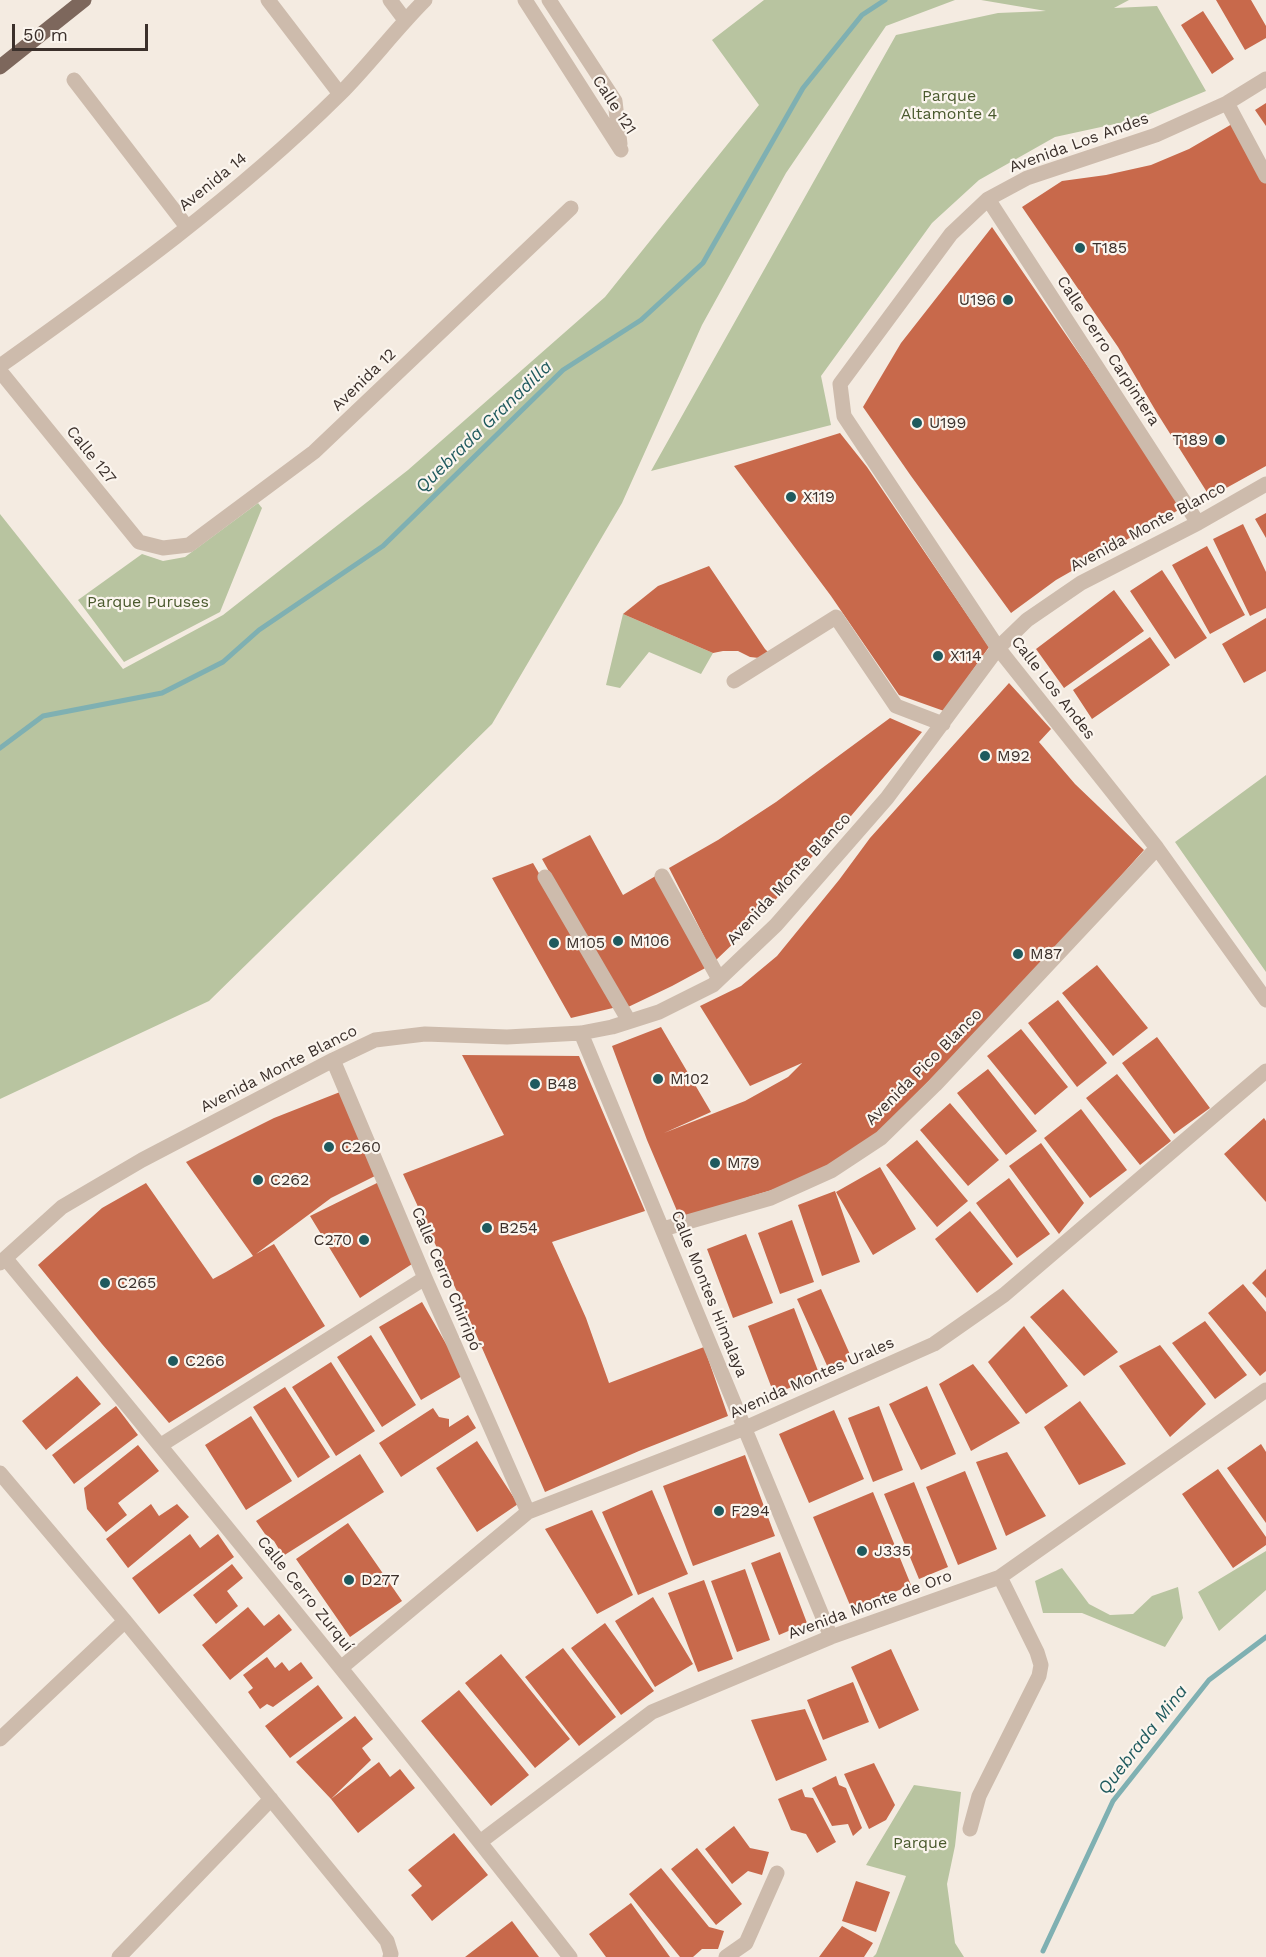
<!DOCTYPE html>
<html>
<head>
<meta charset="utf-8">
<style>
  body { margin:0 }
  #map { position:relative; width:1266px; height:1957px; overflow:hidden; background:#f4ebe1; font-family:"Work Sans",sans-serif }
  canvas { display:block }
  .scale { position:absolute; left:12px; top:24px; width:136px; height:27px; box-sizing:border-box; border:3px solid #3b302b; border-top:0; padding-left:8px; font-size:18px; line-height:21px; white-space:nowrap; color:#3b302b; -webkit-text-stroke:4px #fbf5ee; paint-order:stroke }
</style>
</head>
<body>
<div id="map">
<canvas width="1266" height="1957"></canvas>
<div class="scale">50 m</div>
</div>
<script>
const context = document.querySelector('canvas').getContext('2d');
context.lineJoin = 'round';
function paint(path, color) { context.fillStyle = color; context.fill(path, 'evenodd'); }
function trace(path, color, width, dash) { context.strokeStyle = color; context.lineWidth = width; context.lineCap = dash ? 'butt' : 'round'; context.setLineDash(dash || []); context.stroke(path); }
function write(font, color, halo, rows, align = 'center') {
  context.font = font + ' "Work Sans",sans-serif'; context.lineWidth = 4.5; context.setLineDash([]); context.textBaseline = 'middle'; context.strokeStyle = halo; context.fillStyle = color; for (const [text, x, y, turn = 0] of rows) {
    context.save(); context.translate(x, y); context.rotate((+turn || 0) * Math.PI / 180); context.textAlign = isNaN(turn) ? turn : align; if (halo) context.strokeText(text, 0, 0); context.fillText(text, 0, 0); context.restore();
  }
}
paint(new Path2D(`
  M764 0H955L886 26 786 173 702 325 622 503 492 724 209 1001 0 1099V514L123 669 223 615 408 470 605 297 759 105 712 40Z
  M981 0H1129L1114 8 1157 6 1206 91 1138 119 1055 137 979 180 932 223 821 376 831 425 651 471 896 35 998 13 1046 11Z
  M258 503 262 508 220 612 124 662 78 600 142 554 163 561 185 557Z
  M623 614 713 653 701 674 649 652 620 688 606 685Z
  M1266 775V972L1175 842Z
  M1266 1551V1590L1219 1631 1198 1592Z
  M1062 1568 1089 1604 1110 1615 1133 1614 1152 1596 1178 1587 1183 1618 1165 1647 1082 1613H1043L1035 1581Z
  M914 1785 961 1792 955 1846 947 1884 955 1943 964 1957H873L876 1954 906 1876 866 1865Z`), '#b8c4a0');
trace(new Path2D(`
  M0 748 43 716 162 693 223 662 259 630 383 546 563 370 641 320 703 263 803 88 862 15 885 0
  M1043 1951 1113 1801 1209 1680 1266 1637`), '#7fb0b2', 5);
paint(new Path2D(`
  M1216 0H1251L1266 26V38L1245 50Z
  M1203 11 1234 59 1212 74 1181 25Z
  M1266 103V126L1255 110Z
  M1232 124 1266 183V466L1210 497 1157 413 1118 347 1022 207 1062 181 1106 175 1151 165 1189 149Z
  M992 227 1086 364 1182 508 1056 580 1011 613 911 476 863 407 901 343Z
  M840 433 867 467 989 647 944 711 899 695 831 596 734 466Z
  M1266 513V538L1255 519Z
  M1243 524 1266 572V608L1250 616 1213 539Z
  M1207 546 1245 615 1210 634 1172 565Z
  M709 566 765 649 769 653 759 658 750 657 738 651H723L713 653 623 614 658 586Z
  M1162 570 1207 638 1175 659 1130 591Z
  M1114 590 1144 631 1064 688 1036 649Z
  M1266 618V671L1244 683 1222 644Z
  M1150 637 1170 665 1092 719 1073 690Z
  M1009 683 1051 729 1039 742 1075 784 1144 850 1020 989 878 1132 835 1162 785 1186 680 1218 647 1140 612 1046 661 1027 711 1112 664 1133 745 1101 788 1077 802 1063 750 1086 700 1006 741 986 777 956 839 880 870 838Z
  M890 718 922 732 851 816 809 860 760 918 716 960 669 868 718 840 776 802Z
  M590 835 623 895 659 874 709 966 672 986 626 1008 542 859Z
  M533 863 617 1007 571 1018 492 878Z
  M1097 965 1148 1028 1113 1056 1062 993Z
  M1058 1000 1107 1063 1077 1087 1028 1023Z
  M1021 1029 1068 1087 1035 1115 987 1056Z
  M1157 1037 1210 1108 1174 1134 1122 1063Z
  M462 1055 579 1056 645 1211 552 1242 586 1318 609 1383 704 1347 728 1416 639 1451 545 1492 465 1309 403 1174 504 1135Z
  M988 1069 1037 1131 1006 1155 957 1093Z
  M1117 1074 1171 1141 1140 1165 1086 1098Z
  M340 1092 377 1175 331 1198 256 1254 274 1244 325 1326 169 1423 102 1344 38 1265 102 1208 146 1183 213 1279 226 1272 253 1256 186 1162 274 1118Z
  M950 1103 999 1160 968 1186 920 1130Z
  M1081 1109 1127 1170 1090 1198 1044 1138Z
  M1264 1118 1266 1121V1202L1224 1154Z
  M917 1140 968 1201 937 1227 886 1165Z
  M1041 1143 1084 1203 1059 1234 1009 1166Z
  M880 1167 916 1229 873 1255 836 1192Z
  M1009 1178 1050 1234 1017 1258 976 1203Z
  M379 1182 412 1264 360 1298 310 1216Z
  M835 1191 860 1262 822 1276 798 1205Z
  M970 1211 1013 1264 977 1293 935 1239Z
  M792 1220 814 1282 780 1294 758 1233Z
  M746 1234 773 1303 733 1318 707 1249Z
  M1266 1269V1298L1252 1283Z
  M1243 1284 1266 1312V1371L1260 1376 1208 1313Z
  M821 1289 852 1359 829 1370 797 1299Z
  M1063 1289 1118 1352 1084 1376 1030 1317Z
  M422 1302 464 1375 421 1400 379 1327Z
  M794 1308 820 1376 774 1394 748 1326Z
  M1205 1321 1247 1375 1215 1399 1172 1343Z
  M1024 1326 1068 1386 1026 1414 988 1362Z
  M371 1335 416 1405 382 1427 337 1357Z
  M1160 1345 1206 1404 1170 1437 1119 1366Z
  M331 1362 375 1431 336 1456 292 1387Z
  M973 1364 1020 1423 971 1451 939 1384Z
  M77 1376 101 1404 46 1450 22 1421Z
  M927 1386 956 1454 921 1470 889 1404Z
  M285 1387 330 1457 298 1478 253 1407Z
  M1080 1401 1126 1464 1079 1485 1044 1427Z
  M116 1406 138 1435 74 1484 52 1455Z
  M879 1406 903 1470 873 1482 848 1418Z
  M433 1408 439 1417 449 1419V1427L468 1415 476 1428 401 1477 379 1443Z
  M834 1410 864 1479 809 1503 779 1434Z
  M251 1416 292 1481 246 1510 205 1445Z
  M477 1441 518 1504 477 1532 436 1468Z
  M1261 1444 1266 1452V1523L1227 1468Z
  M138 1445 159 1471 118 1503 127 1515 106 1532 87 1509 84 1488Z
  M1007 1452 1046 1516 1006 1536 976 1462Z
  M360 1454 384 1492 283 1556 274 1541 265 1534 256 1521Z
  M745 1455 775 1536 693 1566 663 1486Z
  M1218 1469 1266 1537V1545L1233 1568 1182 1494Z
  M965 1471 997 1549 958 1565 926 1487Z
  M914 1482 948 1567 919 1579 884 1494Z
  M652 1490 688 1574 638 1595 602 1512Z
  M873 1492 911 1585 852 1610 813 1517Z
  M151 1504 159 1516 177 1504 189 1517 128 1568 106 1539Z
  M592 1510 633 1595 597 1614 545 1529Z
  M348 1523 402 1601 350 1637 296 1559Z
  M190 1534 200 1548 218 1534 234 1557 159 1614 132 1578Z
  M780 1552 807 1623 779 1635 751 1563Z
  M232 1564 243 1578 227 1591 238 1606 216 1624 193 1595Z
  M745 1569 770 1640 737 1652 711 1581Z
  M704 1580 733 1659 698 1672 668 1593Z
  M653 1597 693 1664 655 1687 615 1621Z
  M248 1607 264 1626 279 1614 292 1630 230 1680 202 1645Z
  M605 1623 654 1691 621 1715 571 1648Z
  M563 1648 616 1717 579 1746 525 1677Z
  M891 1649 919 1710 879 1729 851 1667Z
  M501 1654 570 1739 535 1768 465 1683Z
  M267 1657 275 1668 282 1662 289 1671 301 1662 313 1678 273 1707 267 1704 260 1709 248 1692 253 1688 243 1675Z
  M853 1682 869 1722 823 1740 807 1700Z
  M318 1685 343 1718 290 1758 265 1726Z
  M459 1690 529 1775 491 1806 421 1721Z
  M805 1709 827 1760 776 1781 751 1720Z
  M355 1716 373 1739 362 1748 371 1760 331 1799 296 1762Z
  M379 1762 390 1777 400 1769 415 1788 358 1833 331 1799Z
  M874 1763 895 1805 886 1820 869 1829 844 1774Z
  M836 1776 839 1785 846 1788 862 1828 853 1836 848 1824 832 1826 812 1788Z
  M802 1789 805 1797 813 1798 836 1842 817 1853 806 1834 791 1830 778 1799Z
  M734 1826 750 1848 769 1852 762 1875 748 1871 732 1884 705 1849Z
  M454 1833 488 1875 432 1921 411 1895 422 1886 408 1870Z
  M697 1848 742 1904 716 1925 671 1869Z
  M661 1868 709 1927 724 1931 718 1949H702L693 1957H680L629 1894Z
  M856 1881 890 1892 876 1932 842 1921Z
  M631 1903 670 1957H606L589 1934Z
  M512 1921 539 1957H465Z
  M842 1926 873 1943 864 1957H819Z`), '#c8694b');
trace(new Path2D(`
  M268 0 340 94
  M390 0 405 20
  M525 0 621 150
  M549 0 615 101 620 144
  M1266 79 1227 103 1156 135 1027 178 988 199 951 234 840 384 844 416 998 648 1157 848 1266 1000
  M74 80 187 227
  M1227 103 1266 176
  M988 199 1198 523
  M0 366C118 282 236 197 339 95 369 65 395 30 425 0
  M0 371 139 542 163 548 189 545 314 452 571 208
  M734 681 836 617 896 706 943 724
  M662 876 719 979
  M545 877 629 1021
  M581 1033 831 1637
  M333 1060 425 1278 528 1512
  M663 1229 771 1198 831 1171 881 1138 935 1085 1157 848
  M6 1259C197 1489 386 1721 570 1957
  M0 1263 62 1207 142 1160 333 1060 375 1040 425 1034 507 1037 581 1033 612 1027 659 1012 713 985 776 925 887 798 998 648 1027 620 1081 583 1198 523 1266 484
  M161 1445 425 1278
  M0 1473 125 1621 387 1941 391 1954 390 1957
  M342 1667 528 1512 745 1428 934 1344 1004 1295 1266 1071
  M0 1739 125 1621
  M970 1829 979 1796 1039 1676 1041 1665 1037 1652 1000 1577
  M480 1842 652 1712 831 1637 1000 1577 1266 1390
  M119 1957 271 1799
  M726 1957 746 1943 777 1873`), '#cdbbac', 15);
trace(new Path2D(`
  M0 67 84 0`), '#7d675c', 15);
for (const [x, y, r, color] of [
  [1080,248,6,"#1f5a5e"],
  [1008,300,6,"#1f5a5e"],
  [917,423,6,"#1f5a5e"],
  [1220,440,6,"#1f5a5e"],
  [791,497,6,"#1f5a5e"],
  [938,656,6,"#1f5a5e"],
  [985,756,6,"#1f5a5e"],
  [618,941,6,"#1f5a5e"],
  [554,943,6,"#1f5a5e"],
  [1018,954,6,"#1f5a5e"],
  [658,1079,6,"#1f5a5e"],
  [535,1084,6,"#1f5a5e"],
  [329,1147,6,"#1f5a5e"],
  [715,1163,6,"#1f5a5e"],
  [258,1180,6,"#1f5a5e"],
  [487,1228,6,"#1f5a5e"],
  [364,1240,6,"#1f5a5e"],
  [105,1283,6,"#1f5a5e"],
  [173,1361,6,"#1f5a5e"],
  [719,1511,6,"#1f5a5e"],
  [862,1551,6,"#1f5a5e"],
  [349,1580,6,"#1f5a5e"]
]) { const dot = new Path2D(); dot.arc(x, y, r, 0, 2 * Math.PI); context.fillStyle = color; context.fill(dot); trace(dot, '#fbf5ee', 2); }
write('16px', '#4a5a2e', '#fbf5ee', [
  ["Parque",949,96],
  ["Altamonte 4",949,114],
  ["Parque Puruses",148,602],
  ["Parque",920,1843]
]);
write('16px', '#3b302b', '#fbf5ee', [
  ["Calle 121",614,105,57],
  ["Avenida Los Andes",1079,143,-20],
  ["Avenida 14",213,182,-39],
  ["Calle Cerro Carpintera",1108,351,57],
  ["Avenida 12",364,380,-44],
  ["Calle 127",91,455,51],
  ["Avenida Monte Blanco",1148,527,-28],
  ["Calle Los Andes",1053,688,52],
  ["Avenida Monte Blanco",789,879,-47],
  ["Avenida Pico Blanco",924,1067,-45],
  ["Avenida Monte Blanco",279,1069,-27],
  ["Calle Cerro Chirripó",446,1279,67],
  ["Calle Montes Himalaya",709,1294,68],
  ["Avenida Montes Urales",812,1378,-24],
  ["Calle Cerro Zurquí",305,1594,51],
  ["Avenida Monte de Oro",870,1605,-20]
]);
write('16px', '#3b302b', '#fbf5ee', [
  ["T185",1092,248],
  ["U196",996,300,"right"],
  ["U199",929,423],
  ["T189",1208,440,"right"],
  ["X119",803,497],
  ["X114",950,656],
  ["M92",997,756],
  ["M106",630,941],
  ["M105",566,943],
  ["M87",1030,954],
  ["M102",670,1079],
  ["B48",547,1084],
  ["C260",341,1147],
  ["M79",727,1163],
  ["C262",270,1180],
  ["B254",499,1228],
  ["C270",352,1240,"right"],
  ["C265",117,1283],
  ["C266",185,1361],
  ["F294",731,1511],
  ["J335",874,1551],
  ["D277",361,1580]
], 'left');
write('italic 18px', '#1f5a5e', '#fbf5ee', [
  ["Quebrada Granadilla",484,427,-44],
  ["Quebrada Mina",1143,1740,-52]
]);
</script>
</body>
</html>
